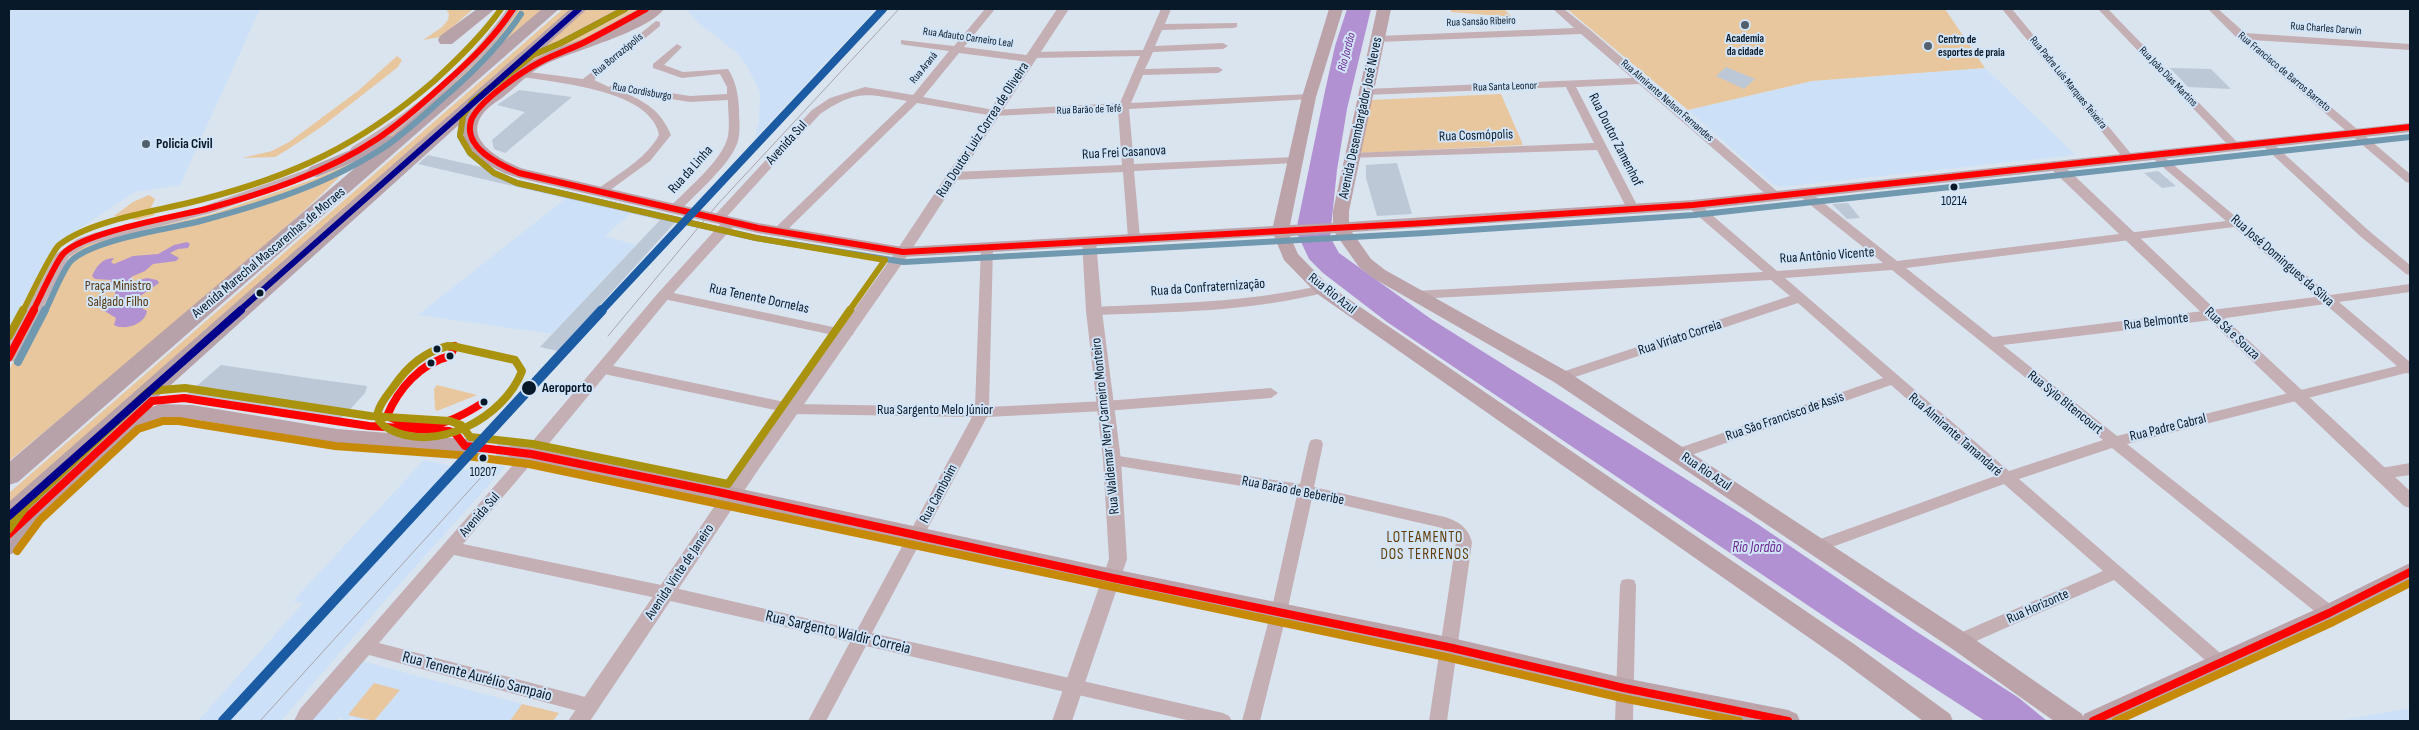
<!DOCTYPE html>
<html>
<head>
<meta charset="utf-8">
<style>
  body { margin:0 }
  #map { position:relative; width:2419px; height:730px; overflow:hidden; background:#dae4ef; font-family:"Sofia Sans Condensed",sans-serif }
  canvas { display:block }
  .frame { position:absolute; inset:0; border:10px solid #081929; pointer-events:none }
</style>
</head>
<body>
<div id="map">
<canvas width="2419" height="730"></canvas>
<div class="frame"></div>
</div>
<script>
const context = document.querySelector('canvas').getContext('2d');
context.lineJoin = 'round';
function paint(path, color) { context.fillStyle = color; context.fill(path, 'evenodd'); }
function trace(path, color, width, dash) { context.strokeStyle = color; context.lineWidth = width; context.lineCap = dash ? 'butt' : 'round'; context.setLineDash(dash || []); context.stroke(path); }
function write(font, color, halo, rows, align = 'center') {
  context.font = font + ' "Sofia Sans Condensed",sans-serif'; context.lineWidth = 4; context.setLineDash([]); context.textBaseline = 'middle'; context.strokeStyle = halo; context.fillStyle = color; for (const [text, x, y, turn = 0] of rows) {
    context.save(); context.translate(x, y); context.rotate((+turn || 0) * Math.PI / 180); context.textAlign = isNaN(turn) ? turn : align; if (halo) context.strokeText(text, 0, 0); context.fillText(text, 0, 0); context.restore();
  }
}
paint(new Path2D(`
  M9 9H260L180 185 135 192 55 245 9 327Z
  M687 9H876L754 139 759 122 760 92 748 68 737 53 696 21Z
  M1985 68 2076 155 1781 187 1772 184 1688 110 1812 81Z
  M570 195 633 211 605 236 636 245 552 334 418 315Z
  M424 460 493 475 501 465 505 467 388 597 281 721H198L303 603 293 601Z
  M362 661 522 704 559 713 553 721H354L353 717 345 721 341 717 337 721H312Z
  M2410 708V721H2339Z`), '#cce1f7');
paint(new Path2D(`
  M446 9H473L441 37 423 40 442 27 448 20 449 14Z
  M516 9H548L488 62 387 141 369 150 511 19Z
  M563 9H574L9 510V493Z
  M581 9H644L598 34 499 81Z
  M1451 9H1504L1512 17 1451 12Z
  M1567 9H1945L1985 68 1812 81 1688 110Z
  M397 56 402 60 398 67 324 125 287 150 275 157 242 158 272 151 289 142 358 91Z
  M1501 94 1523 145 1363 153 1361 151 1371 100Z
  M349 164H352C312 206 267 243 223 281 152 342 81 402 9 461V370L70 257 85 244 212 214 314 179Z
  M149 195 155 199 150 210 155 215 137 220 114 216 133 202Z
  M437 385 477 395 437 411 435 409 434 389Z
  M374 683 400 690 374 721 348 715Z
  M522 704 559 713 553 721H510Z`), '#e8c79e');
paint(new Path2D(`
  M1347 9H1371L1347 109 1337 170 1330 237 1339 253 1431 319 1756 523 1911 628 2019 698 2047 721H1985L1840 627 1387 322 1323 273 1309 259 1296 231 1325 91 1335 46Z
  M187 242 190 244 188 248 178 249 170 253 179 258 176 261 153 264 145 271 131 277 132 282 147 278 157 280 159 283 136 299V305L147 311C145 324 125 331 114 325L116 318 103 310 115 295V290L110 284 111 280 95 279 92 276C96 267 102 258 114 258L111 262 114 264 133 256 158 254 174 245Z`), '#b191d2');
paint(new Path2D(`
  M1726 67 1755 79 1744 89 1716 76Z
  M2170 68 2211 69 2231 89 2188 87Z
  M519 90 572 97 505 153 494 149 492 140 525 112 497 105Z
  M428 155 494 170 518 180 680 217 558 351 540 347 660 220 418 164Z
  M1397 163 1412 214 1377 216 1366 178V165Z
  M2158 171 2176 186 2162 188 2144 173Z
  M1848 203 1860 218 1847 219 1832 204Z
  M221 365 315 379 367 386 365 393 341 419 185 396Z`), '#bcc8d6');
trace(new Path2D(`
  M465 446 516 452`), '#bac6d1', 21, [21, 11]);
paint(new Path2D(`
  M985 9H995L964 47 1026 55 1031 52 1143 50 1161 9H1171L1165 24 1237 23V27L1233 28 1162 30 1155 46 1223 43 1228 46 1223 49 1153 52 1145 69 1218 67 1223 70 1218 73 1143 75 1131 103 1309 94 1314 97 1313 99 1129 109 1134 164 1295 157 1301 160 1295 163 1134 171 1140 238 1134 242 1128 238 1123 172 953 180 947 176 953 172 1122 165 1118 110 994 116 917 103 782 235H774L772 232 774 229 907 101C866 93 856 90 820 114L722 222H714L712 219 714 216 812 110 830 98 865 87 913 95 949 51 905 45 901 44V40L954 46ZM959 53 1029 62 1033 61 1034 58 1140 56 1120 103 994 110 923 97Z
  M1553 9H1564L1589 29 1778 192 1780 195 1778 198H1770L1639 84 1576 87 1639 209 1637 212 1633 213 1627 209 1597 150 1348 158V154L1352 153 1594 143 1566 87 1365 95 1360 92 1365 89 1632 78 1581 34 1378 42 1373 39 1378 36 1574 28Z
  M2002 9H2012L2132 155V159H2124Z
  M2098 9H2108L2238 143V147H2230Z
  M2208 9H2218L2245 33 2410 44V50L2252 40 2410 174V183L2406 182 2237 38Z
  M656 21 660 22V26L594 80 609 87 614 84 690 96 727 94V87L720 74 682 78 653 68V64L677 44 682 47 664 65 683 72 728 69C736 82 738 93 739 109 739 121 741 133 737 144 728 167 696 193 679 212H671L669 209 671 206C688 188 723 160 728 136 730 125 728 112 728 100L690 102 621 91C645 102 660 109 671 135L650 161 602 196 596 192 598 189C619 173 646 159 659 135 658 130 656 125 653 121 633 90 556 82 522 77L517 74 522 71 583 79Z
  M2265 139 2269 140 2368 230 2410 265V275L2406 274 2360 236 2261 144 2259 142Z
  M2154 151 2158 152 2330 295 2410 284V292L2339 302 2410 362V374L2406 373 2127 444 2335 608 2337 613 2335 618 2329 620 2323 618 2112 448 2019 479 2226 658 2229 663 2226 668 2220 670 2214 668 2114 580 1965 646 1959 648 1953 646 1951 641 1953 636 2103 571 2004 484 1824 550 1818 552 1812 550 1810 546 1812 542 1995 476 1891 385 1683 458H1673L1671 454 1673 450 1883 378 1798 303 1566 380 1561 382 1554 377 1556 374 1790 296 1771 280 1415 299 1409 295 1415 291 1763 272 1689 208 1687 205 1689 202H1697L1777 271 1883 263 1798 195 1796 192 1802 188 1806 189 1897 261 2226 221 2150 156 2148 154ZM2234 227 2316 297 1993 337 1906 268ZM1892 270 2103 440 2009 471 1785 278ZM2325 304 2397 366 2117 436 2003 345 2212 320Z
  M987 243 993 247 989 407 1105 401 1271 388 1278 393 1271 398 1105 411 987 417 872 633 1223 713 1229 716 1232 721H1191L866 646 826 721H808L850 642 666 600 454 555 379 643 589 698 595 701 598 706 595 711 589 714 369 655 312 721H294L300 709 526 450H536L538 454 536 458 463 544 666 586 857 630 972 417 794 414 604 374 597 369 604 364 794 404 975 407 981 247Z
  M1322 285 1328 289 1327 292C1250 312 1172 312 1094 315L1087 311 1094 307C1171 303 1247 303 1322 285Z
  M664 291 847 330 854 334 847 338 659 298 658 295 659 292Z
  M1316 439 1321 440 1323 444 1314 487 1445 517C1459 521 1468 528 1472 542L1447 721H1429L1456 542 1452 534 1442 528 1312 498 1287 612 1260 721H1242L1271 612 1297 495 1112 465 1107 464 1105 460 1107 456 1112 455 1300 484 1309 444 1311 440Z
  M2410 463V475L2381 479 2376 477 2374 473 2376 469Z
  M1628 579 1634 580 1636 585 1633 721H1615L1620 585 1622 580Z`), '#c3afb4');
paint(new Path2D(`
  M507 9H519C509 23 500 37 489 49 471 69 376 159 352 153L350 150 352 147C411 112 468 66 507 9Z
  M638 9H652L587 45H579L577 42Z
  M1057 9H1069L908 255 756 473 590 721H568L744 463 897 250Z
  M2055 161 2060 162 2218 312 2410 491V508L2404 506 2050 168 2048 165 2050 162Z
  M328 162 335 166 322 174 211 213 87 245 69 257 17 357 15 361 9 362V342L56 254 77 239 94 233 201 207Z
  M730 218 737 222 735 225 669 298 537 458 531 460 525 458 522 454 525 450 659 292 725 219Z
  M1089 237 1096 241 1102 311 1121 460 1127 559 1072 721H1052L1109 559 1103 460 1086 311 1082 241Z`), '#c3afb4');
paint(new Path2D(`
  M648 9H664C647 32 572 51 544 65 530 72 520 83 508 93 500 100 488 106 482 115 463 142 505 162 524 169L758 223 903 247 1273 226 1302 97 1329 9H1343L1316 97 1290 225 1333 223V211L1377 9H1391L1349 211V222L1693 200 2410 123V132L1693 210 1352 232 1371 259 1385 270 1568 372 1967 634 2082 714 2083 717 2084 714 2321 607 2410 563V582L2337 619 2117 721H2054L1951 648 1554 382 1373 278 1359 267 1335 233 1290 236 1298 254 1328 285 1854 644 1950 714 1953 721H1923L1838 658 1316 293 1284 260 1274 236 903 257 758 233 519 178C500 173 479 162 468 145 450 118 481 101 499 86 510 76 520 66 533 60 570 40 612 32 648 9Z
  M161 404 192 405 337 429 465 439 472 441 475 446 472 451 465 453 337 443 192 419 162 418 140 425 40 519 33 521 26 519 23 513 26 507 126 415Z
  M516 445 718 484 1113 569 1448 637 1624 678 1788 710 1797 714 1800 721H1737L1624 698 1448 657 1113 587 718 500 509 457 506 452 509 447Z`), '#bba3a9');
paint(new Path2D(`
  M477 9H495L452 44H440L438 40 440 36Z
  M542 9H559L18 482 9 485V462L369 156 317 177 310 175 307 171 310 167 381 137 392 136Z
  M570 9H587L38 505 42 506 46 513C38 528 25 550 9 555V502Z`), '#b8a2aa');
trace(new Path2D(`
  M608 336 717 205 899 9
  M260 721 485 473`), '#a9a4ac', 1);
trace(new Path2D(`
  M646 9C626 20 606 31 585 42 571 49 555 54 540 62 523 71 477 102 471 121 463 148 500 165 519 173L758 228 903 252 1424 223 1693 205 2410 127
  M33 311C40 298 55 263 63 254 84 232 174 217 206 209 265 193 326 173 377 139 401 123 423 103 444 84 470 61 494 38 513 9`), '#f00', 6);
trace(new Path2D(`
  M455 346 450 356C421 363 398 389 387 416 426 434 450 424 484 402
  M9 357 34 310
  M9 534 152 401 184 398 369 426 449 431 455 433 465 446 531 454 718 492 1113 578 1448 647 1624 688 1788 721
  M2093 721 2329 613 2410 572`), '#f00', 8);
trace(new Path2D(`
  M625 9 561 43 533 55 472 102 463 116 460 136 470 153 494 173 517 183 756 238 904 262 1425 233 1694 215 2410 137
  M45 311C51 300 63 269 71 261 92 240 167 229 197 222 261 205 327 185 383 148 407 132 428 111 450 92 477 68 501 44 521 14`), '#7098af', 6);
trace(new Path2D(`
  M18 362 45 310`), '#7098af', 8);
trace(new Path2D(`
  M625 9 561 43 533 55 472 102 463 116 460 136 470 153 494 173 517 183 756 238 885 260 849 311
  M23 311C29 299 52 251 59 245 92 219 159 211 200 200 294 176 360 145 434 81 458 59 482 36 501 9`), '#a9920e', 6);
trace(new Path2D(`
  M9 336 23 310
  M448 346C424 352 408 366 394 386 389 393 380 403 378 412 376 420 383 426 389 429 436 454 504 418 522 371L515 360 452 346
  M9 529 26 506 149 391 185 388 370 416 450 421 461 425 470 437 533 444 728 484 850 310`), '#a9920e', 8);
trace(new Path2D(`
  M17 551 40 520 138 429 163 421H179L335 446 459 455 529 464 1446 657 1622 698 1739 721
  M2116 721 2333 622 2410 583`), '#c78a08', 8);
trace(new Path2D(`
  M239 311 579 9`), '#00008b', 6);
trace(new Path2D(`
  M9 516 241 310`), '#00008b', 8);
trace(new Path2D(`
  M601 311 883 9`), '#1a5ba3', 8);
trace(new Path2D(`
  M223 721 602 310`), '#1a5ba3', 10);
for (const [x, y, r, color] of [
  [1745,25,5,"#52606e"],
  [1928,46,5,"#52606e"],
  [146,144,5,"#52606e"],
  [1954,187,4.5,"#081929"],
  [260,293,4.5,"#081929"],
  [437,349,4.5,"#081929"],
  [450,356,4.5,"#081929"],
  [431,363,4.5,"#081929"],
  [529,388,8,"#081929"],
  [484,402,4.5,"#081929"],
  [483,458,4.5,"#081929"]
]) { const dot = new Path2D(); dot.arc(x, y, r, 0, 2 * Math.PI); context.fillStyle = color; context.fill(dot); trace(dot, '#d2e4f7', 2); }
write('11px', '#081929', '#d2e4f7', [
  ["Rua Sansão Ribeiro",1481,22,-2],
  ["Rua Charles Darwin",2326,29,4],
  ["Rua Adauto Carneiro Leal",968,38,8],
  ["Rua Borrazópolis",618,55,-39],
  ["Rua Araná",924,68,-51],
  ["Rua Francisco de Barros Barreto",2284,72,40],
  ["Rua João Dias Martins",2168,77,46],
  ["Rua Padre Luís Marques Teixeira",2068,83,51],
  ["Rua Santa Leonor",1505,87,-2],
  ["Rua Cordisburgo",642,92,10],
  ["Rua Almirante Nelson Fernandes",1667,101,41],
  ["Rua Barão de Tefé",1089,110,-2]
]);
write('bold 11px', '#081929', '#d2e4f7', [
  ["Academia",1745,39],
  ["da cidade",1745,52],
  ["Centro de",1938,40,"left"],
  ["esportes de praia",1938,53,"left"]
]);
write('italic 12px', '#6a2791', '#d2e4f7', [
  ["Rio Jordão",1347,52,-75]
]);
write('13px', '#081929', '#d2e4f7', [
  ["10214",1954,202],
  ["10207",483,473]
]);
write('14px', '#081929', '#d2e4f7', [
  ["Avenida Desembargador José Neves",1361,118,-78],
  ["Rua Doutor Luiz Correa de Oliveira",983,130,-57],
  ["Rua Cosmópolis",1476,136,-2],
  ["Rua Doutor Zamenhof",1615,140,63],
  ["Avenida Sul",787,143,-48],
  ["Rua Frei Casanova",1124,153,-3],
  ["Rua da Linha",691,170,-48],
  ["Avenida Marechal Mascarenhas de Moraes",269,253,-40],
  ["Rua Antônio Vicente",1827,256,-4],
  ["Rua José Domingues da Silva",2282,261,41],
  ["Rua da Confraternização",1208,288,-4],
  ["Rua Rio Azul",1332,294,38],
  ["Rua Tenente Dornelas",759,299,12],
  ["Rua Belmonte",2156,322,-7],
  ["Rua Sá e Souza",2232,334,43],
  ["Rua Viriato Correia",1680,338,-18],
  ["Rua Sylo Bitencourt",2065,403,39],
  ["Rua Sargento Melo Júnior",935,410],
  ["Rua São Francisco de Assis",1785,417,-19],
  ["Rua Waldemar Nery Carneiro Monteiro",1106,426,-96],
  ["Rua Padre Cabral",2168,428,-14],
  ["Rua Almirante Tamandaré",1955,435,41],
  ["Rua Rio Azul",1706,472,34],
  ["Rua Barão de Beberibe",1293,491,11],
  ["Rua Camboim",939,494,-62],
  ["Avenida Sul",480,515,-49],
  ["Avenida Vinte de Janeiro",680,572,-56],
  ["Rua Horizonte",2038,607,-24]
]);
write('bold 14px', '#081929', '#d2e4f7', [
  ["Policia Civil",156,144]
], 'left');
write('14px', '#563811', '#d2e4f7', [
  ["Praça Ministro",118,286],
  ["Salgado Filho",118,302]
]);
write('bold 14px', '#081929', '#d2e4f7', [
  ["Aeroporto",542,388]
], 'left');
context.letterSpacing = '1px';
write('15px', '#613d0a', '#d2e4f7', [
  ["LOTEAMENTO",1425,538],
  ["DOS TERRENOS",1425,555]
]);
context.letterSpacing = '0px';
write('italic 15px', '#6a2791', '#d2e4f7', [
  ["Rio Jordão",1757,548]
]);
write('16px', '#081929', '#d2e4f7', [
  ["Rua Sargento Waldir Correia",838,633,13],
  ["Rua Tenente Aurélio Sampaio",477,677,15]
]);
</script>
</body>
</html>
